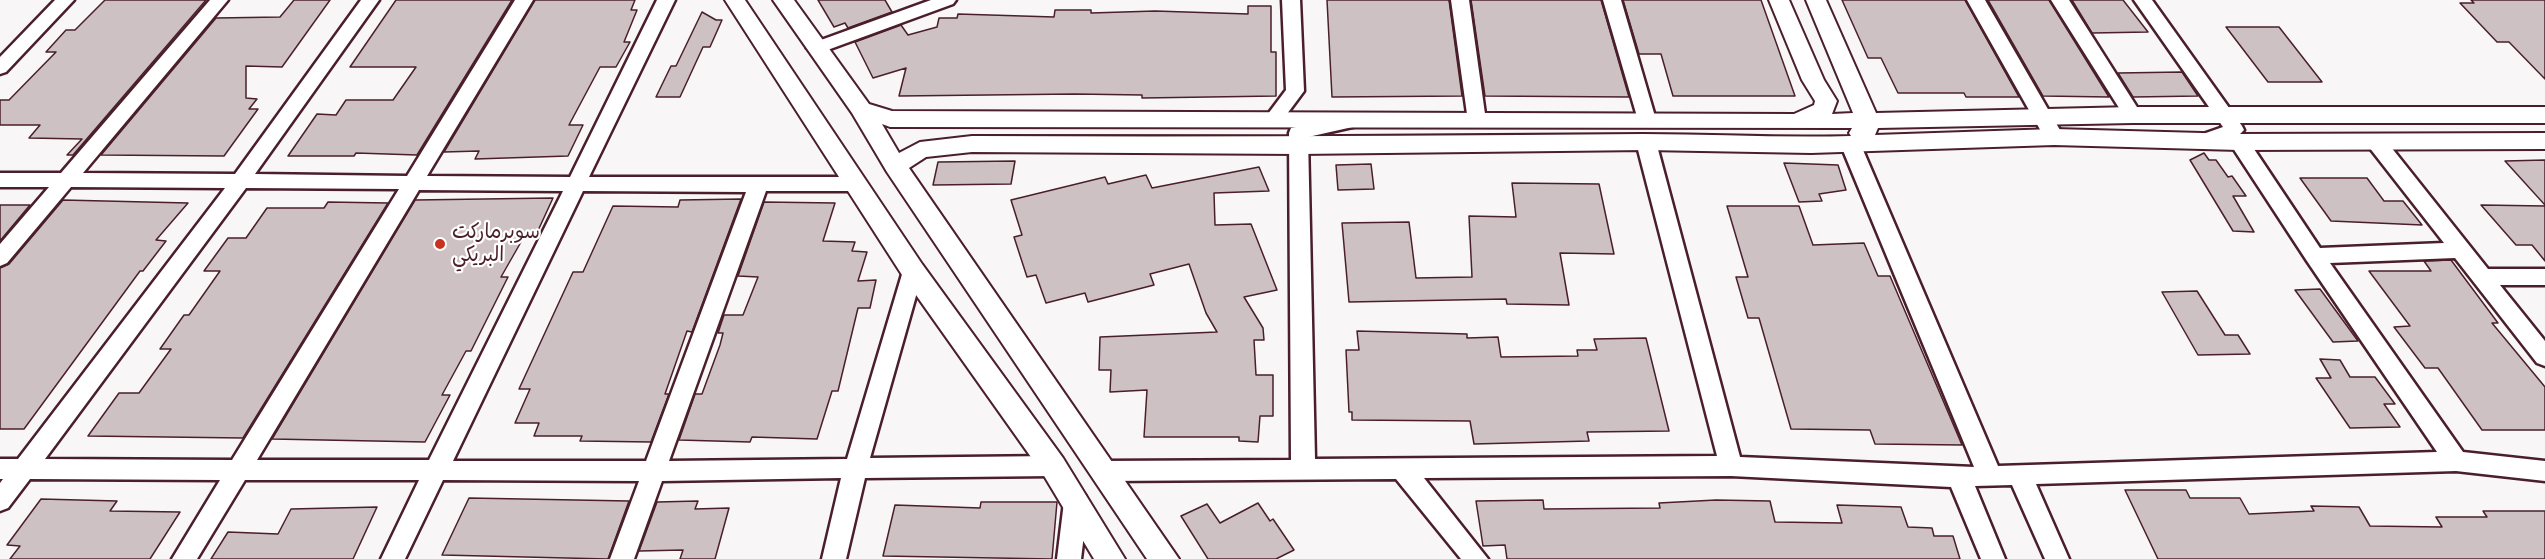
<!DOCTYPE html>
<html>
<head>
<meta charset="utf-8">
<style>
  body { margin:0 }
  canvas { display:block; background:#f8f6f7 }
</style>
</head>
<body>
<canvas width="2545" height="559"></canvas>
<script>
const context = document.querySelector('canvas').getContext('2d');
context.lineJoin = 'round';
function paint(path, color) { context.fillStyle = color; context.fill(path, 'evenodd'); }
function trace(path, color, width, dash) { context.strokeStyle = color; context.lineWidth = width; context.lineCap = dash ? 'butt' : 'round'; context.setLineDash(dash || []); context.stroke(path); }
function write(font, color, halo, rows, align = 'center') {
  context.font = font + ' "Comic Neue","Playpen Sans Arabic",sans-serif'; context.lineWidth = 4.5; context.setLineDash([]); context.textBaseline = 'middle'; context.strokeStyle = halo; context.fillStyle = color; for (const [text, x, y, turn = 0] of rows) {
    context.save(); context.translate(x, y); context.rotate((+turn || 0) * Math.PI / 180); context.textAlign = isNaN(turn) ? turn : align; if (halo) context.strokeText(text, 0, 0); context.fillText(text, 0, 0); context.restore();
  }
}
const building = new Path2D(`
  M105 0H206L73 155H67L82 139 29 138 40 125H0V100H9L56 52H46L66 30H75Z
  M294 0H330L282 67 246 66V98L257 99 249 109H258L224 156 101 155 216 18 280 17Z
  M396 0H512L417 155 356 153 354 156H288L317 114 336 115 346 100H393L416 67H350Z
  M535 0H635L631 10H637L624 42H630L616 67H600L569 125H583L568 156 475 159 479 151 444 152Z
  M818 0H885L892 12 848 28 845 23 834 27Z
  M1327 0H1449L1462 96 1332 97Z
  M1471 0H1601L1629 97 1485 96Z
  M1623 0H1761L1795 96H1673L1661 54H1639Z
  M1842 0H1965L2019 97H1966L1964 93H1898L1881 58H1868Z
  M1988 0H2049L2109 97 2043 96Z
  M2072 0H2123L2148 32 2092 33Z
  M2471 0H2545V79L2509 42H2497L2460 3H2474Z
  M1248 6H1271V52H1276V96L1142 98V95L1075 94 899 96 906 68 873 78 855 42 901 25 908 35 937 27 939 18H957L958 14 1054 17 1055 10H1091V13L1155 11 1248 14Z
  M702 12 716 20H722L710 47H703L680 97H656L671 66H676Z
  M2226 27H2279L2322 82H2268Z
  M2182 72 2198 96 2133 97 2118 73Z
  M2204 153 2209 160H2216L2228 177 2232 176 2246 196H2233L2254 232 2233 231 2190 160Z
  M2545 160V205L2505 161Z
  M1015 161 1011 184 933 185 938 162Z
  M1784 163 1838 165 1846 190 1819 194 1822 201 1799 202Z
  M1371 164 1374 189 1338 190 1336 165Z
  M1259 167 1269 191 1214 193 1215 225 1251 224 1277 290 1244 297 1263 328 1264 340H1254L1256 375H1273V416H1260L1258 442 1239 441V437H1144L1147 390 1110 392 1111 370H1099L1100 337 1217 332 1206 313 1189 264 1150 274 1154 285 1088 302 1085 293 1046 303 1036 275 1027 277 1014 237 1022 235 1011 200 1105 177 1108 184 1146 175 1152 188Z
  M2300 178H2367L2384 201H2403L2422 225 2331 221Z
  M1512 183 1599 184 1614 254 1560 253 1569 305 1507 304 1506 299 1349 302 1342 223 1409 222 1416 278 1472 277 1469 216 1516 217Z
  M553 198 536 235H525L501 277H508L471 351H466L442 395H450L425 442 272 439 415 200Z
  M741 199 692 332 687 331 665 394H669L651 442 580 441 582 436H534L539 423H515L530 389H519L573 272H583L613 206 678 207 680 200Z
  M63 200 188 203 156 240 166 241 143 271H140L24 429H0V268L9 264Z
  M328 202 388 203 243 438 88 436 119 393H139L171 349H160L184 315H189L220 271H204L228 238H246L267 208H324Z
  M764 202 835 203 823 241 855 242 852 251 867 252 858 281 876 280 870 308H858L838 391H832L817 439 752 437 750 442 679 440 695 394H702L720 345 723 333H718L724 315H743L758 277 738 276Z
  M0 205H30L0 241Z
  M2481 205 2545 206V261L2532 245H2516Z
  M1727 206H1799L1813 245 1864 243 1878 276H1890L1962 445 1875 444 1870 430 1791 429 1759 318H1748L1736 277H1748Z
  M2451 260 2498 323H2492L2545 387V430H2482L2438 368H2425L2394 327 2410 326 2369 271H2431L2424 261Z
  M2320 289 2358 341 2333 342 2295 290Z
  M2197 291 2225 335H2238L2250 354 2198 355 2162 292Z
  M1357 331 1467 334V338L1498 337 1501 357 1578 356 1577 350H1597L1594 339 1646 338 1669 431 1587 432 1589 441 1474 444 1470 421 1352 420V412H1349L1346 350H1359Z
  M2320 359 2340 360 2350 377H2375L2395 404H2384L2400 427 2350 428 2316 378H2331Z
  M2125 490H2186L2190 498H2240L2249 514 2314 511 2311 506 2359 507 2370 526 2442 527 2436 517H2487L2483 511H2545V559H2158Z
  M469 498 629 501 608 559 442 555Z
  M41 499 117 501 110 511 180 512 150 559H10L20 546 7 545Z
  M1543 500 1544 509 1660 508 1659 503 1716 500 1770 501 1775 522 1842 523 1837 505 1901 507 1908 527 1932 528 1934 536H1953L1960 559H1507L1505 545 1483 546 1476 501Z
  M698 501 695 509 729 508 715 559H680L683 550 639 551 657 502Z
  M981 502H1057L1052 559 883 556 895 505 980 508Z
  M1258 503 1270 521 1273 519 1294 550 1276 559H1208L1181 516 1207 504 1220 523Z
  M377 507 353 559H211L228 532 278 534 291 509Z`);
paint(building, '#cdc1c4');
trace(building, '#4a1f2b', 1.5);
const minor = new Path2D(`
  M55 0H74L6 72 0 74V57Z
  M210 0H228L83 173 235 174 361 0H379L255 174 407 176 515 0H533L427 176 570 177 657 0H675L589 177H856L863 179 866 184 863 189 856 191H766L669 461 847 459 903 271 906 266 913 263 920 266 923 271 870 458 1053 456 1061 459 1065 466 1061 473 1053 476 865 478 846 559H822L841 478 662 481 634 559H610L639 481 443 480 405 559H381L419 480H245L197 559H172L220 480 30 479 8 508 0 511V483L3 479H0V459H18L225 188 71 187 7 263 0 266V244L49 187H0V173H61ZM246 188 399 189 232 460 45 459ZM419 190 563 191 429 460H257ZM583 191 746 192 646 461H453Z
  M931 0H956L953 4 822 52 816 54 807 48 810 44Z
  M1282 0H1300L1304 91 1278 126H1264L1262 122 1286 90Z
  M1451 0H1469L1486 121 1484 125H1470L1468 121Z
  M1603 0H1621L1656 120 1654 124H1640L1638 120Z
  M1967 0H1985L2064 137 2061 142H2047Z
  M2051 0H2069L2142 115 2140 119H2126Z
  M2134 0H2152L2242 126 2244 130 2238 136 2246 137 2320 248 2444 243 2369 147 2366 142 2369 137H2383L2488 269H2545V285H2500L2545 341V366L2537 363 2455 258 2330 263 2463 452 2545 461V481L2456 471 2036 484 2069 559H2045L2012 485 1975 486 2005 559H1981L1951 487 1731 476 1424 478 1488 559H1461L1396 479 1104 481 1096 478 1092 471 1096 464 1104 461 1291 460 1289 133 1291 128 1350 116 1357 118 1359 122 1357 126 1308 137 1315 459 1717 456 1636 142 1639 137H1653L1656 142 1740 457 1974 467 1840 143 1843 138H1857L1860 143 1998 466 2437 452 2307 261 2229 142 2232 138 2210 145 2203 144 2200 139 2203 134 2223 127Z
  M1076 492 1085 495 1088 502 1081 559H1057L1064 502 1067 495Z`);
const tertiary = new Path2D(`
  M725 0H745L922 264 1063 458 1125 559H1094L1043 474 904 278Z
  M773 0H794L869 104 892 111 1794 114 1814 105 1815 101 1802 80 1769 0H1789L1824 80 1837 101 1832 114 1853 113 1806 0H1826L1876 113 2133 107H2545V123H2133L1878 128 1875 135 2054 129 2239 134 2545 133V149L2239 150 2054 145 1811 153 1646 150 1299 154 972 152 926 157 909 168 1179 559H1147L887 172 852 113ZM882 124 890 127 1852 128 1849 133 1851 136C1782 138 1712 134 1643 134 1419 136 1196 137 972 136L920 142 899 153Z`);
trace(minor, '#4a1f2b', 5);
trace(tertiary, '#4a1f2b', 4);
paint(minor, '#fff');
paint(tertiary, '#fff');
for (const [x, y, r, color] of [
  [440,244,6,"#c8321e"]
]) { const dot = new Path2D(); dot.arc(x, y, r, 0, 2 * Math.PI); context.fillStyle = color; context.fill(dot); trace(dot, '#fff', 2); }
write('20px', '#4a1f2b', '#fff', [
  ["سوبرماركت",452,232],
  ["البريكي",452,255]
], 'left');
</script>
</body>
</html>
